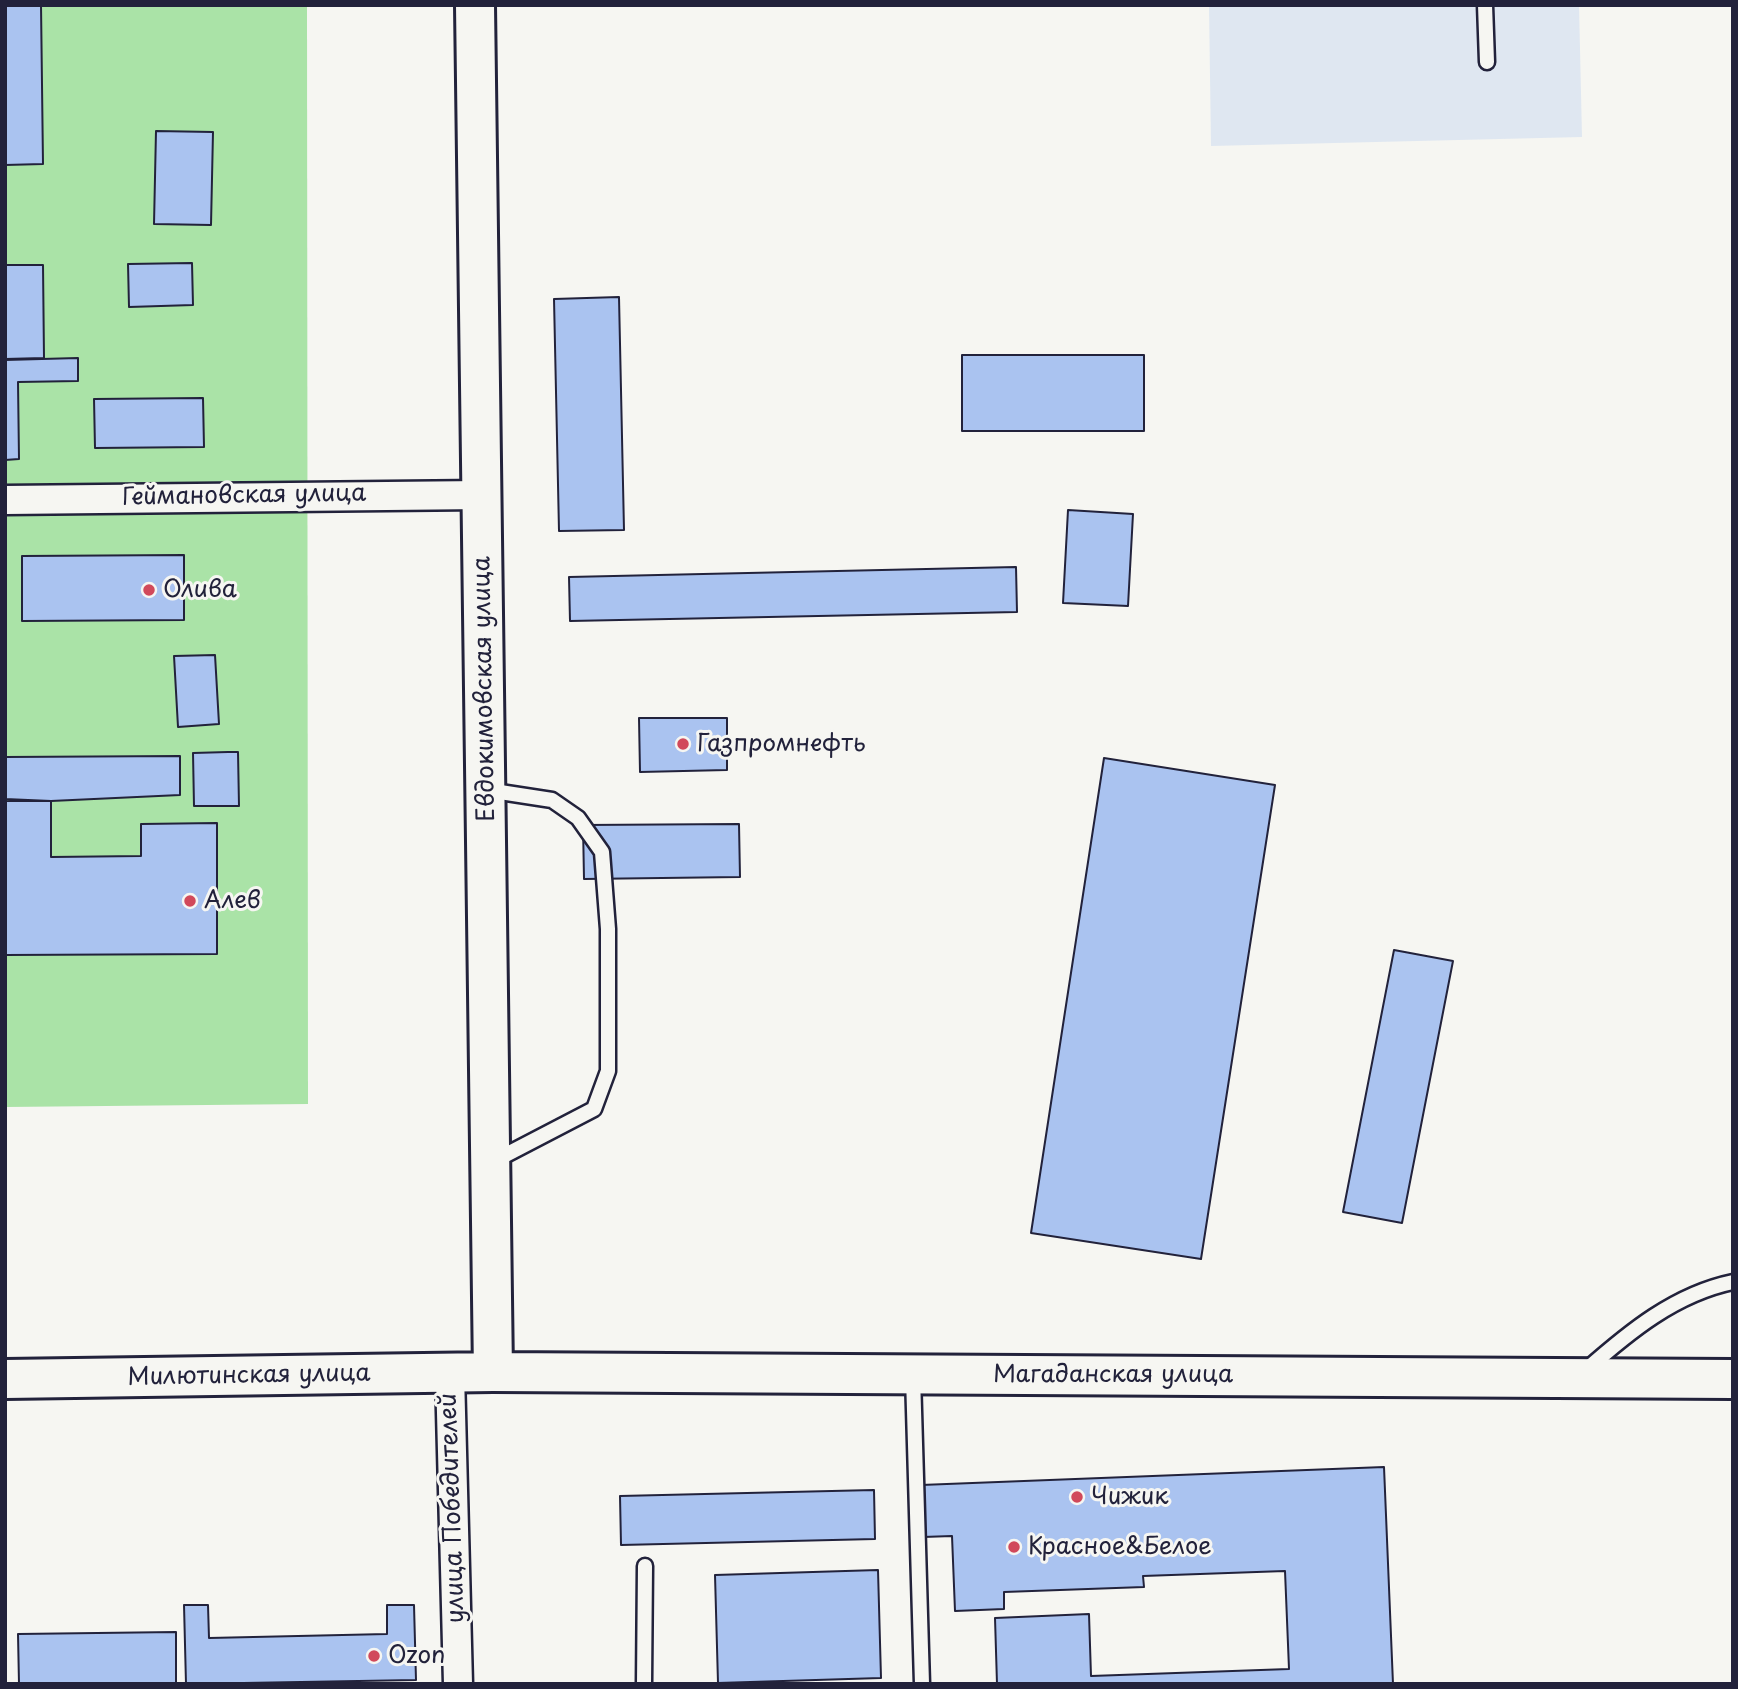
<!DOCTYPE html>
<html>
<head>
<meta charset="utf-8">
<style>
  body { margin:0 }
  #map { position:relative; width:1738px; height:1689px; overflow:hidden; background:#f6f6f2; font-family:"Playpen Sans",sans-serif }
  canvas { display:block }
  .frame { position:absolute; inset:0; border:7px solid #22223b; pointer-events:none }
</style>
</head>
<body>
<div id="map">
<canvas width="1738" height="1689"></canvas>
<div class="frame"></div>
</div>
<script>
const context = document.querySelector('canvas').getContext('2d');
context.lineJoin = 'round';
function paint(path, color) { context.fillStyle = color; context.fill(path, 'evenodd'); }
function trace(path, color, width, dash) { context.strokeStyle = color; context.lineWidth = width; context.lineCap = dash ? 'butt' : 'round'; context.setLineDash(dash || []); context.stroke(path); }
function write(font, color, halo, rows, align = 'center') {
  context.font = font + ' "Playpen Sans",sans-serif'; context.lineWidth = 6; context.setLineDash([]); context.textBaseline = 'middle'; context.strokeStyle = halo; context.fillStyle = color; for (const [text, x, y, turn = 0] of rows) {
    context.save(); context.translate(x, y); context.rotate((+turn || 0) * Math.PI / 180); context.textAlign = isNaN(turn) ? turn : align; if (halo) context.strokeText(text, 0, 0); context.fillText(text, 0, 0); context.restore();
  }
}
paint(new Path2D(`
  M1209 5H1579L1582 137 1211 146Z`), '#dfe7f1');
paint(new Path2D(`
  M5 5H307L308 1104 5 1107Z`), '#aae3a7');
const building = new Path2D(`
  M5 5H41L43 164 5 165Z
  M156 131 213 132 211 225 154 224Z
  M192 263 193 305 129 307 128 264Z
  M5 265H43L44 358 5 359Z
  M619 297 624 530 559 531 554 299Z
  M962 355H1144V431H962Z
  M78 358V381L18 382 19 459 5 460V360Z
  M203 398 204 447 95 448 94 399Z
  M1068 510 1133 514 1128 606 1063 603Z
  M184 555V620L22 621V556Z
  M1016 567 1017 612 570 621 569 577Z
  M215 655 219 724 178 727 174 656Z
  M639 718H727V770L640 772Z
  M228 752H238L239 806H194L193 753Z
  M180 756V795L51 801 5 799V757Z
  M1104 758 1275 785 1201 1259 1031 1233Z
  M5 801H51V857L141 856V824L217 823V954L5 955Z
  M739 824 740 877 584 879 583 825Z
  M1394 950 1453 961 1402 1223 1343 1212Z
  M1384 1467 1393 1684H997L995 1618 1089 1614 1091 1676 1289 1669 1285 1571 1143 1576 1144 1587 1004 1592V1609L955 1611 952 1536 923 1537 921 1485Z
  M874 1490 875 1539 621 1545 620 1496Z
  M878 1570 881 1678 718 1683 715 1575Z
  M184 1605H208L209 1638 387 1634V1605H414L416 1680 186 1684Z
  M176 1632V1684H19L18 1634Z`);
paint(building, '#aac3f0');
trace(building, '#22223b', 2);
const lane = new Path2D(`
  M1485 5 1487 62
  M487 790 552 800 578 818 602 852 608 929V1071L594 1109 494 1161
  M1586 1370C1629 1332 1675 1294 1733 1282
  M913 1376 922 1684
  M644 1684 645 1566`);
const street = new Path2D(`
  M5 500 482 495
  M450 1374 458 1684`);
const secondary = new Path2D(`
  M475 5 493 1372
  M5 1379 493 1372 1733 1379`);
trace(lane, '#22223b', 19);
trace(street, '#22223b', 33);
trace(secondary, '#22223b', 44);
trace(lane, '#f6f6f2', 14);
trace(street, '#f6f6f2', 28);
trace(secondary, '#f6f6f2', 38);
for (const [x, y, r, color] of [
  [149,590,7,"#d1495b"],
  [683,744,7,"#d1495b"],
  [190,901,7,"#d1495b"],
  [1077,1497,7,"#d1495b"],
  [1014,1547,7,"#d1495b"],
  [374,1656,7,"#d1495b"]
]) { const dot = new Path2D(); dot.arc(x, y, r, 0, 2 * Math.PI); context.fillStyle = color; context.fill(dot); trace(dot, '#f6f6f2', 2.5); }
write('24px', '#22223b', '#f6f6f2', [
  ["Геймановская улица",244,496,-1],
  ["Евдокимовская улица",485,689,-91],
  ["Магаданская улица",1113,1375],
  ["Милютинская улица",249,1376,-1],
  ["улица Победителей",453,1508,-92]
]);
write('24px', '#22223b', '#f6f6f2', [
  ["Олива",163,590],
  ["Газпромнефть",697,744],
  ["Алев",204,901],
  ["Чижик",1091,1497],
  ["Красное&Белое",1028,1547],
  ["Ozon",388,1656]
], 'left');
</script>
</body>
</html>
